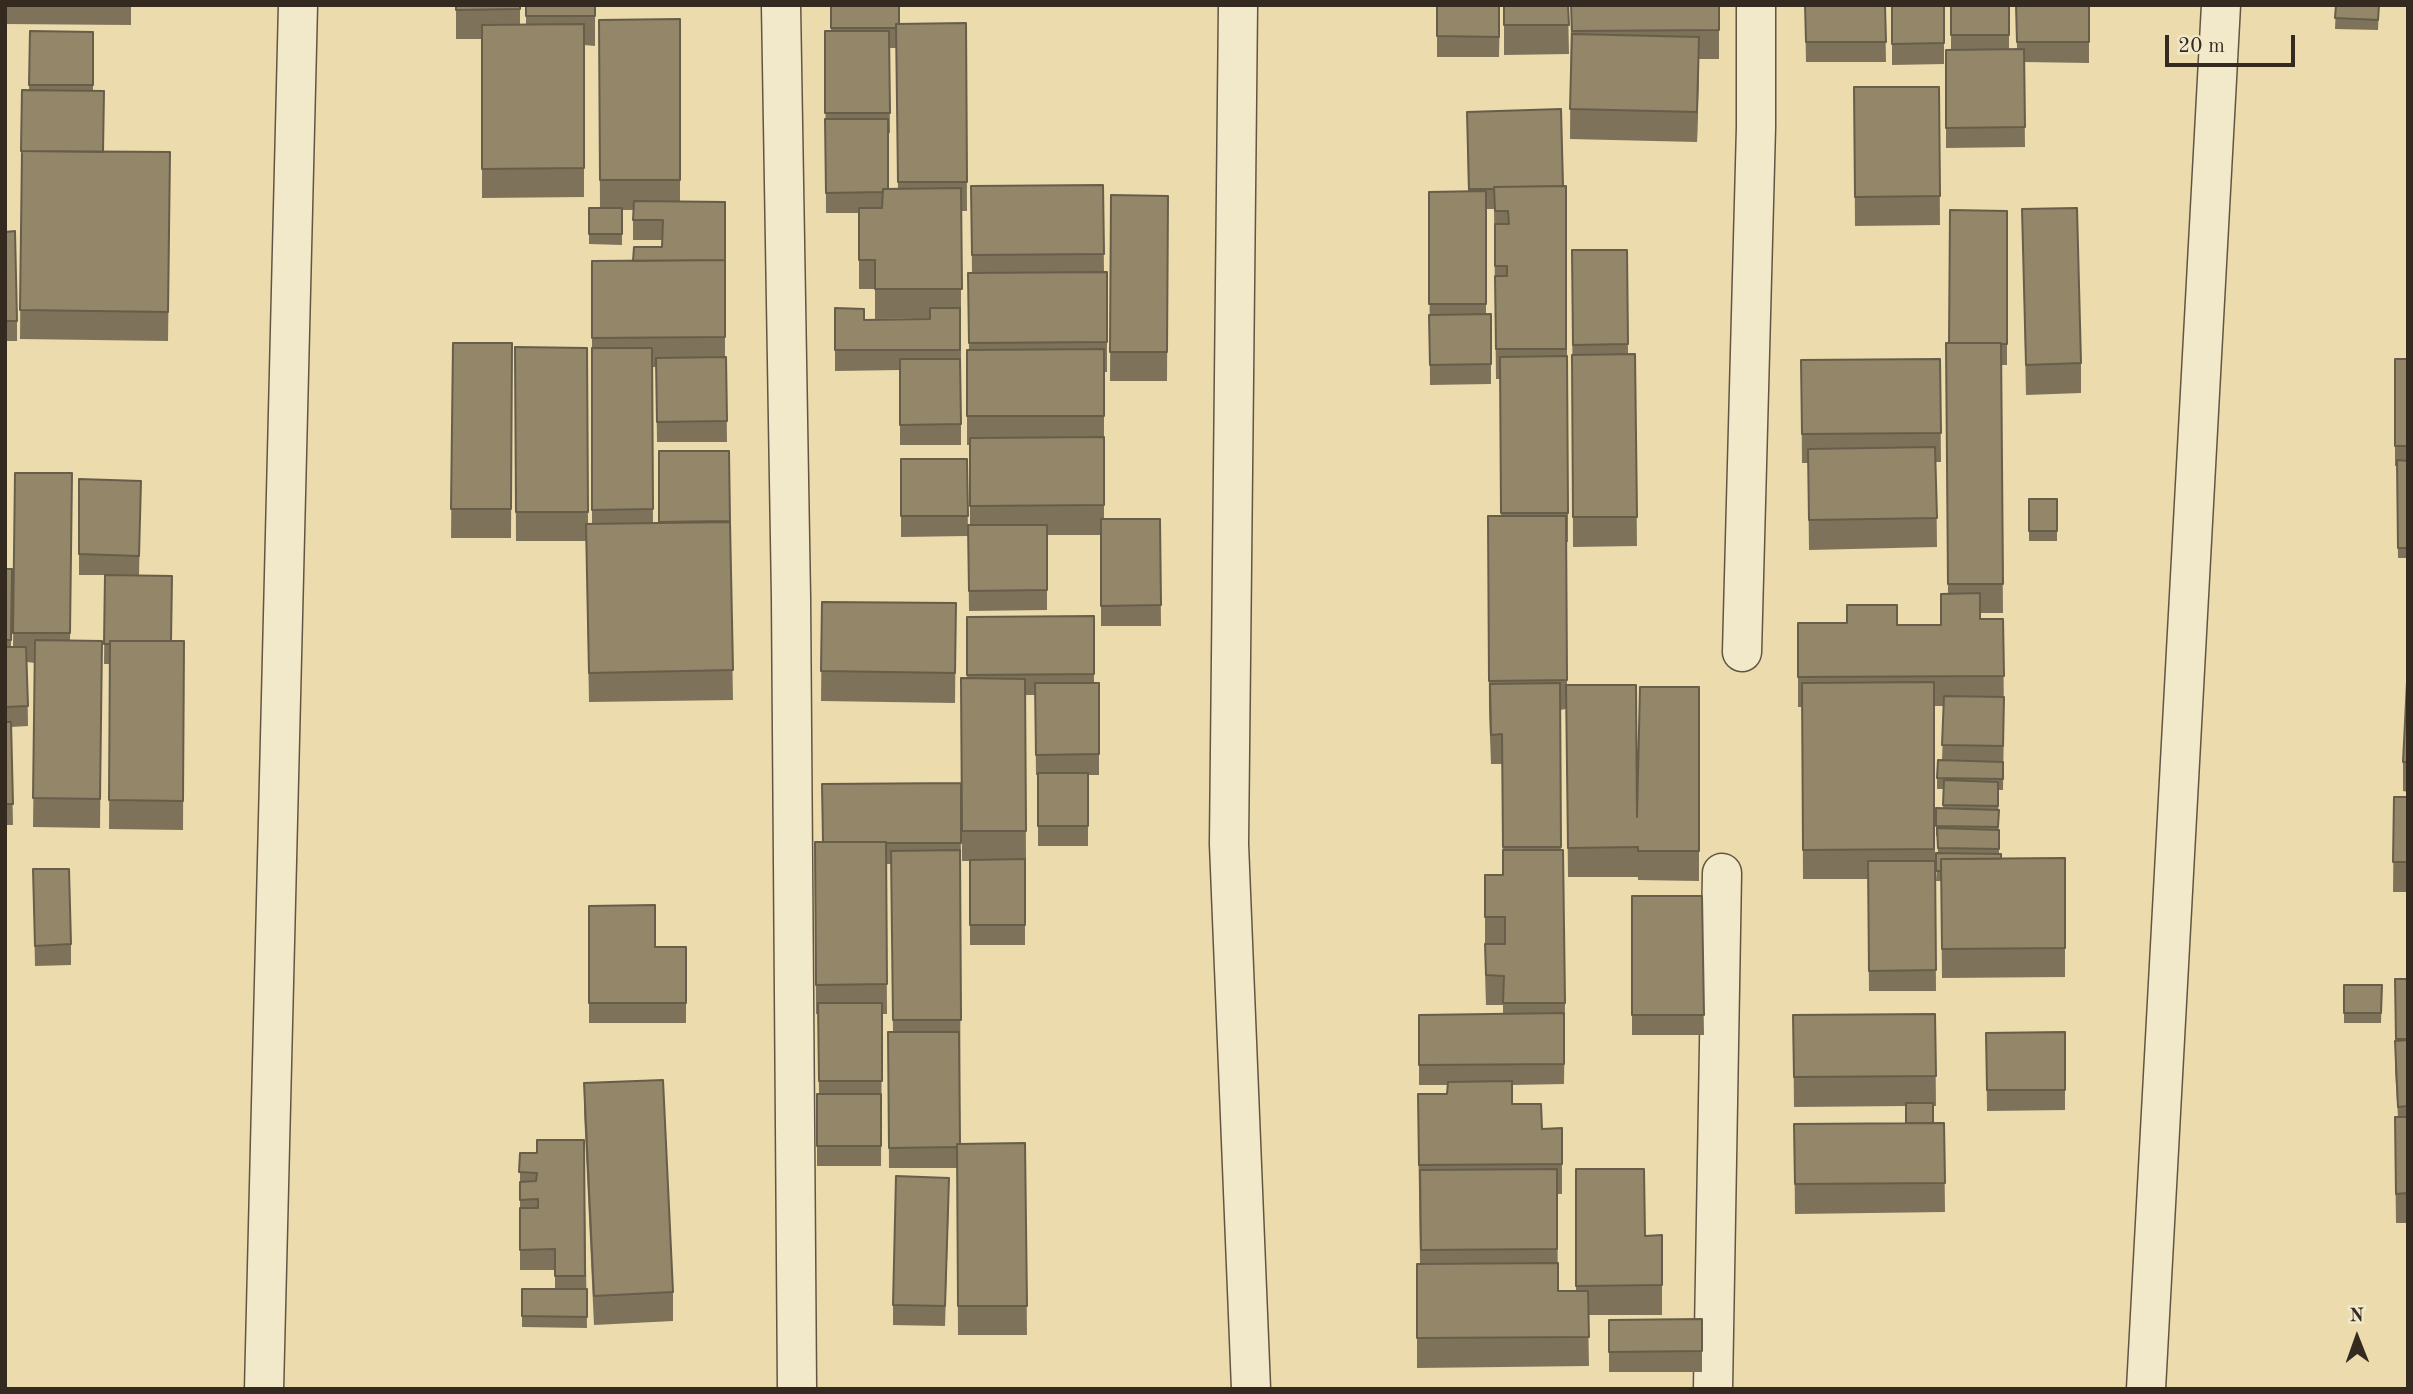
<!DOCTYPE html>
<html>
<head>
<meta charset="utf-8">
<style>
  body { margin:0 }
  #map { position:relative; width:2413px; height:1394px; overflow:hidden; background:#ebdbad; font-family:"Old Standard TT",serif }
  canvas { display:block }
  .frame { position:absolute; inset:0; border:7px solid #342a1f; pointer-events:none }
  .north { position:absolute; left:2322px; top:1303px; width:70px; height:70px; -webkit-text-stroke:5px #f2e8ca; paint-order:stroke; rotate:359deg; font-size:19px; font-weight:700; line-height:28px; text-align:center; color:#342a1f }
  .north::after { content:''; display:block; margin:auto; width:24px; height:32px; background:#342a1f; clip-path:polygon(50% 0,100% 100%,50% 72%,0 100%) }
  .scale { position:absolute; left:2165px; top:35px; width:130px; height:32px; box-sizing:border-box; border:4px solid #342a1f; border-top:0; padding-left:9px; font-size:21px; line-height:24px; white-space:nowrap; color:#342a1f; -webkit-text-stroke:5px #f2e8ca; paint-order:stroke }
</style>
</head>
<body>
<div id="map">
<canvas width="2413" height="1394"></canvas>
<div class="frame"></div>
<div class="north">N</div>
<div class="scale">20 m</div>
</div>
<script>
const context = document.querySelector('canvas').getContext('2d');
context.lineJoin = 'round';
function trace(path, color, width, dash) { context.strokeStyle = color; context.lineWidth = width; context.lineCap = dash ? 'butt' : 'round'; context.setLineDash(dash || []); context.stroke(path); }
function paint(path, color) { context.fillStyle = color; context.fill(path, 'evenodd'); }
const minor = new Path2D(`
  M781 5 791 598 797 1389
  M1238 5 1229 844 1251 1389
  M1742 652 1756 127V5
  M264 1389 298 5
  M1713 1389 1722 873
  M2146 1389 2221 5`);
trace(minor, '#625642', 41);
trace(minor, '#f2e8ca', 38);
paint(new Path2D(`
  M5 5H131V25L5 24Z
  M456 5H520V24H526V5H595V46L584 45V197L482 198V39H456Z
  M831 5 899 24 966 23 967 211H961V445H900V370L835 371V308L864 320 930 318 875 319V289H859V213H826L825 31H831ZM889 48H896L898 189H888V133H890Z
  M1437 5H1500L1499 57H1437Z
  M1504 5H1568L1569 54 1504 55Z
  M1571 5H1719V59H1699L1697 142 1570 139Z
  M1805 5H1885L1886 62H1806Z
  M1892 5H1944V64L1892 65Z
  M1951 5H2009V49H2017L2016 5H2089V63L2024 62 2025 147 1946 148V50H1951Z
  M2336 5H2379L2378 30 2335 29Z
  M680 19V201L725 202V357H726L727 442H657L656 367H652L653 523 730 522 733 700 589 702 586 541H516L515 347 587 348 588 524H592V261H633L662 247 663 240H633V210H622V245L589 244V208H600L599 20Z
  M30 31 93 32V91L103 152 170 182 168 341 20 339 22 90H29Z
  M1854 87H1939L1940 225 1855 226Z
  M1467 112 1563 186H1566L1568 513V542H1566L1567 685 1637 817 1699 687V881L1638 880V877H1568L1566 709 1560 710 1561 850 1565 1003 1564 1084 1512 1085V1104L1542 1129 1562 1128V1194H1557L1558 1291H1576V1169L1645 1236 1662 1235V1315H1588L1589 1366 1417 1368V1264H1420L1418 1124 1447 1094 1448 1085H1419V1015L1503 1014V1005H1486L1485 973V875H1503L1502 764H1491L1489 710 1488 516H1501L1500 379H1496L1494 209H1486V314H1491V384L1430 385 1429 192 1468 191Z
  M1103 185 1104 272 1107 342V372H1104V519H1160L1161 626H1101V535H1047V610L969 611 968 525H970V445H967V379L969 350 968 273H972L971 186Z
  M1111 195 1168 196 1167 381H1110Z
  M2022 209 2081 363V393L2026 395Z
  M2007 211V365H2001L2003 613H1980V619H2003L2004 718 2003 790H1998L1999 854 2001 859 2065 858V977L1942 978 1941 881H1936L1938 853 1937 836H1936V808H1943V789H1937V778L1942 760 1944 706H1934L1936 991H1869L1868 879H1803L1802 707H1798V623L1941 625 1948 593 1946 343H1949Z
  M5 232 17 321V341H5Z
  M1572 250H1627L1628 354H1635L1637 546 1573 547Z
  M453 343H512L511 538H451Z
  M1940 359 1941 462H1936L1937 547 1809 550 1808 463H1802L1801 360Z
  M2395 359H2408V558H2398L2397 466H2395Z
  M901 459H967L968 536 901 537Z
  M15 473H72L70 640 102 641 100 828 33 827 35 663 27 662 28 726 11 727 13 825H5V569H12L11 647H13Z
  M141 481 139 575 171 641H184L183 830 109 829 110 664H104L105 575H79V554Z
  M2029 499H2057V541H2029Z
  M822 602 956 603 955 703 821 701Z
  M1094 616V683H1099V775H1088V846H1038V775H1036L1035 695H1025L1026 860H1025V945H970V861H962L961 678H967V617Z
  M2408 682V792L2403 791V762Z
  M961 783 960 1144 1025 1143 1027 1335H958L957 1168H889L888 1032H893L891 864H886L887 1014H882L881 1166H817V1094H819L818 1014H816L815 842H823Z
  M2394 797H2408V892H2393Z
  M33 869 71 944V965L35 966Z
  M1632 896H1702L1704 1035H1632Z
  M589 906 655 947H686V1023H589Z
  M2395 979H2408V1223H2396L2395 1147 2398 1117 2395 1070Z
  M2344 985H2382L2381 1023H2344Z
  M1935 1014 1936 1106H1933V1123H1944L1945 1212 1795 1214 1794 1124 1906 1123V1106L1794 1107 1793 1015Z
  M2065 1032V1110L1987 1111 1986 1033Z
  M584 1083 673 1292V1321L594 1325 584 1112Z
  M584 1140 587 1328 522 1327V1289H555V1270H520V1153H537Z
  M949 1198 945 1326 893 1325V1305Z
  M1702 1319V1372H1609V1320Z`), '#7e735a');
paint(new Path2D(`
  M1699 37V67L1697 142V112Z`), '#675e4a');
const building = new Path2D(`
  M456 5H520V9L456 10Z
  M526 5H595V16H526Z
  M831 5H899V24H896V28H831Z
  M1437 5H1499V37L1437 36Z
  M1504 5H1568L1569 25H1504Z
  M1571 5H1719V30L1572 31Z
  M1805 5H1885L1886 42H1806Z
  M1892 5H1944V43L1892 44Z
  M1951 5H2009V35H1951Z
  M2016 5H2089V42H2017Z
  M2336 5H2379L2378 20 2335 18Z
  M680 19V180H600L599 20Z
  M966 23 967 182H898L896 24Z
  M584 24V168L482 169V25Z
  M30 31 93 32V85H29Z
  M825 31H889L890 113H825Z
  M1572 34 1699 37 1697 112 1570 109Z
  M2024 49 2025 127 1946 128V50Z
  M1854 87H1939L1940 196 1855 197Z
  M22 90 104 91 103 152 21 151Z
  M1561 109 1563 186 1494 187V189H1469L1467 112Z
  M825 119H888V189H883V192L826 193Z
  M22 151 170 152 168 312 20 310Z
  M1103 185 1104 254 972 255 971 186Z
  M1566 186V349H1496L1495 276H1507V266H1495V224H1509L1508 211H1495L1494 187Z
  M961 188 962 289H875V260H859V208H882L883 189Z
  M1486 191V304H1429V192Z
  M1111 195 1168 196 1167 352H1110Z
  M634 201 725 202V260L633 261 634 247H662L663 220H633Z
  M589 208H622V234H589Z
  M2077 208 2081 363 2026 365 2022 209Z
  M1950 210 2007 211V344H2001V343H1949Z
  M15 231 17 321H5V232Z
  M1572 250H1627L1628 344 1573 345Z
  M725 260V337L592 338V261Z
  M1107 272V342L969 343 968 273Z
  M835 308 864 309V320L930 319V308H960V350H835Z
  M1491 314V364L1430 365 1429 315Z
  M453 343H512L511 509H451Z
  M1946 343H2001L2003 584H1948Z
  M515 347 587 348 588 512H516Z
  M592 348H652L653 509 592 510Z
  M1104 349V416H967V350Z
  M1635 354 1637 517H1573L1572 355Z
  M1567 356 1568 513H1501L1500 357Z
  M726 357 727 421 657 422 656 358Z
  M900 359H960L961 424 900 425Z
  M1940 359 1941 433 1802 434 1801 360Z
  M2395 359H2408V446H2395Z
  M1104 437V505L970 506V438Z
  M1935 447 1937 518 1809 520 1808 449Z
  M659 451H729L730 521 659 522Z
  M901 459H967L968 516H901Z
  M2397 460 2408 461V548H2398Z
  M15 473H72L70 633H13Z
  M79 479 141 481 139 556 79 554Z
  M2029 499H2057V531H2029Z
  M1488 516H1566L1567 680 1489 681Z
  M1101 519H1160L1161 605 1101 606Z
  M730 522 733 670 589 673 586 524Z
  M968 525H1047V590L969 591Z
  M5 569H12L11 640H5Z
  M105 575 172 576 171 641H110V644H104Z
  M1980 593V619H2003L2004 676 1798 677V623H1847V605H1897V625H1941V594Z
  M822 602 956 603 955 673 821 671Z
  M1094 616V674L967 675V617Z
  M35 640 102 641 100 799 33 798Z
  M110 641H184L183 801 109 800Z
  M5 647H26L28 706 5 707Z
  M961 678 1025 679 1026 831H962Z
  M1934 682V849L1803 850 1802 683Z
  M2407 682H2408V762H2403Z
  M1035 683H1099V754L1036 755Z
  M1560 683 1561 847H1503L1502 734 1491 735 1490 684Z
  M1566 685H1636L1637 817 1640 687H1699V851H1638V847L1568 848Z
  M1944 696 2004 697 2003 746 1942 745Z
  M5 722H11L13 804H5Z
  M1938 760 2003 762V779L1937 778Z
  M1038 773H1088V826H1038Z
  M1944 780 1998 782V806L1943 805Z
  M961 783V843H886V842H823L822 784Z
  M2394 797H2408V862H2393Z
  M1936 808 1999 810 1998 827 1936 826Z
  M1937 828 1999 830V849L1938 848Z
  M815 842H886L887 984 816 985Z
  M960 850 961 1020H893L891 851Z
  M1503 850H1563L1565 1003H1503L1504 976 1486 975 1485 944H1505V917H1485V875H1503Z
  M1936 853 2001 854V859H1941V871H1936Z
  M2065 858V948L1942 949 1941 859Z
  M1025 859V925H970V860Z
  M1868 861H1935L1936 970 1869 971Z
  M33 869H69L71 944 35 946Z
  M1632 896H1702L1704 1015H1632Z
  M655 905V947H686V1003H589V906Z
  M2395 979H2408V1039H2396Z
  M2344 985H2382L2381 1013H2344Z
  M818 1003H882V1081H819Z
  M1564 1013V1064L1419 1065V1015Z
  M1935 1014 1936 1076 1794 1077 1793 1015Z
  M888 1032H959L960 1144H957V1147L889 1148Z
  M2065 1032V1090H1987L1986 1033Z
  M2408 1040V1106L2398 1107 2395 1041Z
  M663 1080 673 1292 594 1296 584 1083Z
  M1512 1081V1104H1541L1542 1129 1562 1128V1164L1419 1165 1418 1094H1447L1448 1082Z
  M817 1094H881V1146H817Z
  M1906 1103H1933V1123H1906Z
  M2395 1117H2408V1193L2396 1194Z
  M1944 1123 1945 1183 1795 1184 1794 1124Z
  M537 1140H584L585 1276H555V1249L520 1250V1208H538V1199L520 1200V1182L536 1181 537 1173 519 1172 520 1153H537Z
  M1025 1143 1027 1306H958L957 1144Z
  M1557 1169V1249L1421 1250 1420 1170Z
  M1576 1169H1644L1645 1236 1662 1235V1285L1576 1286Z
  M896 1176 949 1178 945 1306 893 1305Z
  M1558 1263V1291H1588L1589 1337 1417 1338V1264Z
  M522 1289H587V1317L522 1316Z
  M1702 1319V1351L1609 1352V1320Z`);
paint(building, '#938669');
trace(building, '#675e4a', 2);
</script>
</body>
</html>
